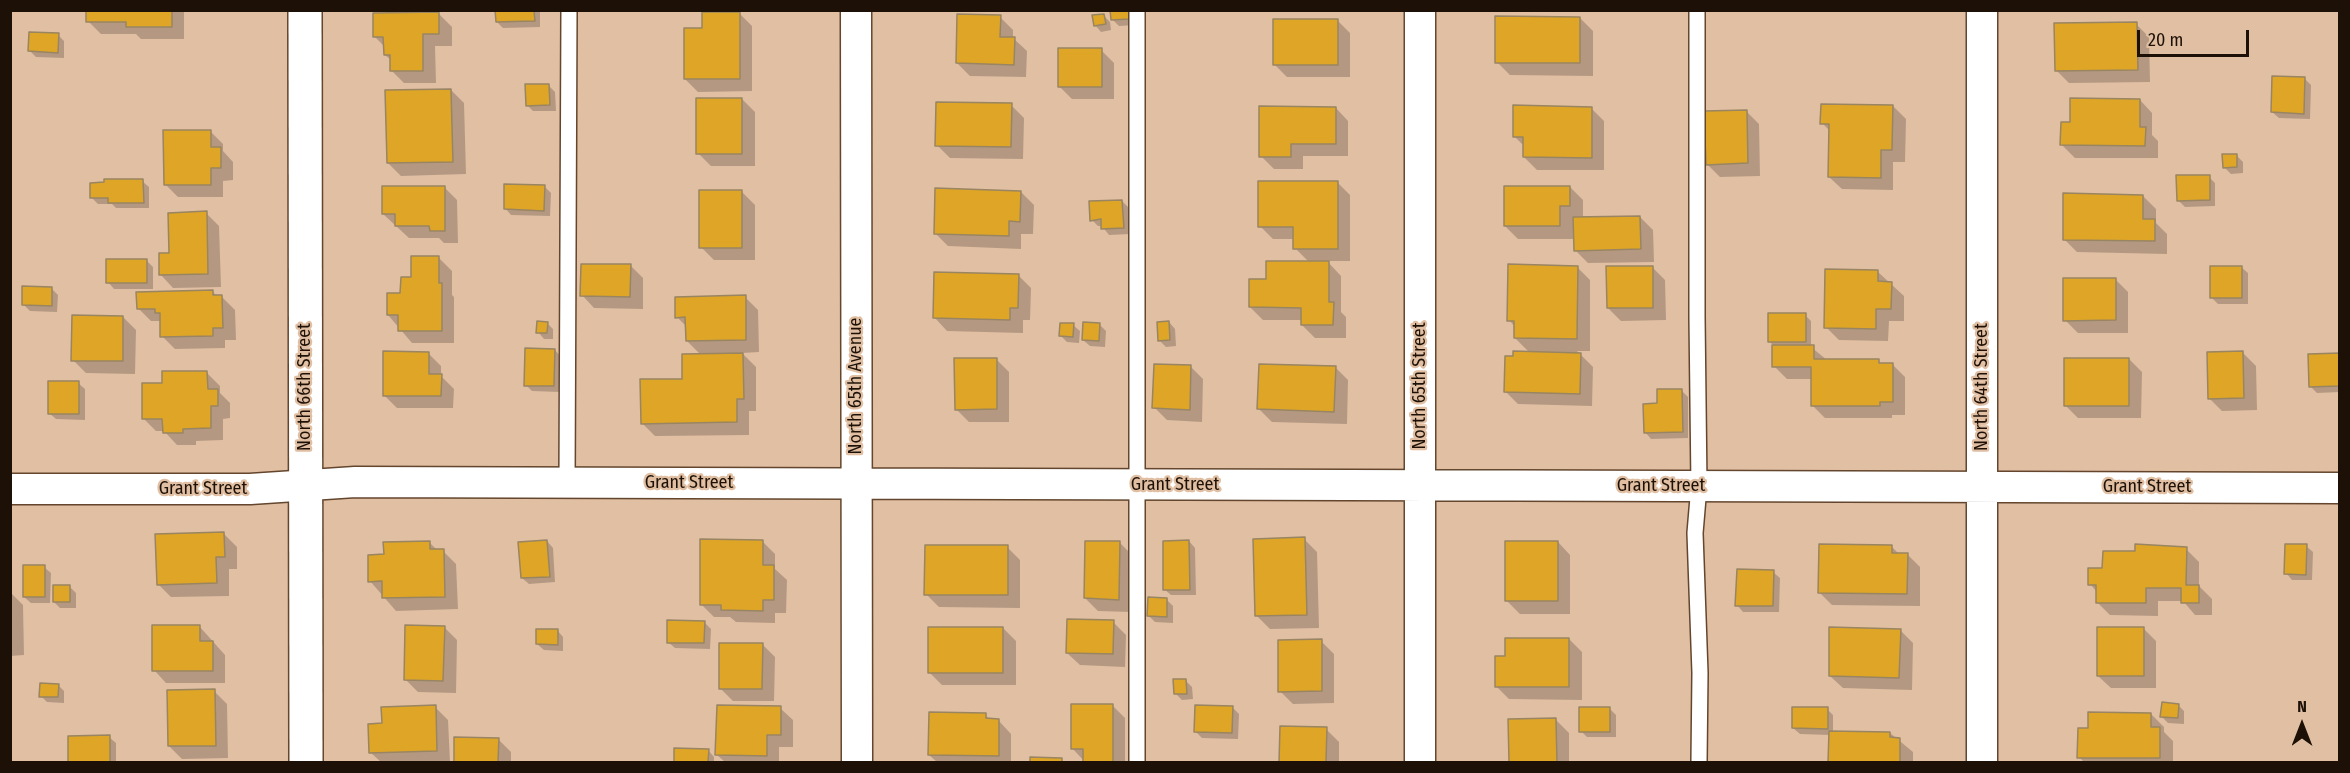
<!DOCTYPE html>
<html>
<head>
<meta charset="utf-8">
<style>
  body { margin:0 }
  #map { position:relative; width:2350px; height:773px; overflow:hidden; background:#e1bfa3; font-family:"Fira Sans Condensed",sans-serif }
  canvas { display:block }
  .frame { position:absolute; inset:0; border:12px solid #1d1107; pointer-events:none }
  .north { position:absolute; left:2272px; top:695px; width:60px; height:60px; -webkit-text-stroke:4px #e1bfa3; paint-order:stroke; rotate:0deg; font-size:16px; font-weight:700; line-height:24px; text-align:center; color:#1d1107 }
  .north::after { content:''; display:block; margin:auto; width:21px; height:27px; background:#1d1107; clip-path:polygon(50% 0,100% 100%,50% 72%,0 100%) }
  .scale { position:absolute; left:2137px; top:30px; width:112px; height:27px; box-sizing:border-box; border:3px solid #1d1107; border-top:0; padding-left:8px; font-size:18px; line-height:21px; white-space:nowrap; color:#1d1107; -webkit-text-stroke:4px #e1bfa3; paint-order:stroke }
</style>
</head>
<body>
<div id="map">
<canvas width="2350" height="773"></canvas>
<div class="frame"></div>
<div class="north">N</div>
<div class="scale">20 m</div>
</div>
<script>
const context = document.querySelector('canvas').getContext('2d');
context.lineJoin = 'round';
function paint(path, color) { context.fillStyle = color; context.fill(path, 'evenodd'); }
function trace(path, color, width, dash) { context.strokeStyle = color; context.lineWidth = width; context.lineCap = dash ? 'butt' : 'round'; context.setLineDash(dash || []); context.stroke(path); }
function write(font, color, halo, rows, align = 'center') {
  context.font = font + ' "Fira Sans Condensed",sans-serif'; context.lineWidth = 4.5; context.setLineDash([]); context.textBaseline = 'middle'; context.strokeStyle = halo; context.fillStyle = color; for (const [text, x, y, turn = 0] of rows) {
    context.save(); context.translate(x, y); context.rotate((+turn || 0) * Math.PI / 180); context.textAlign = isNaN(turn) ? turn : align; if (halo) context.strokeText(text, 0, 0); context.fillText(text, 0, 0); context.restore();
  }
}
paint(new Path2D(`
  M88 10H184V39H141L136 34H101L88 21Z
  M497 10H540V27L503 28 497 22Z
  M1112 10H1132L1135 25 1119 26 1113 20Z
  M739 13 752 26V91L698 92 685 79 704 29Z
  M439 14 452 27V46H435L436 83H404L391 70V60L385 55V47L374 36Z
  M1104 16 1110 22 1111 30 1101 32 1095 25Z
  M1000 17 1013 30V38L1027 51 1026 77 970 76 957 63Z
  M1580 18 1593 31V76L1510 75 1497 62Z
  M1337 20 1350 33V77H1287L1274 64Z
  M2136 24 2149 37 2150 82 2069 83 2056 70Z
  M58 35 64 41V58L36 57 30 51Z
  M1101 50 1114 63V99H1072L1059 86Z
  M2304 78 2311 85 2310 119 2279 118 2272 112Z
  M548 85 555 92 556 111H533L527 105Z
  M451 90 464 103 466 174 401 176 388 163Z
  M742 99 755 112V166H711L698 153Z
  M2140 100 2152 113V135L2158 141V158H2075L2062 145 2071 123Z
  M1011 105 1024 118 1023 159 950 158 937 145Z
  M1893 106 1906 119 1905 162H1893V190L1842 189 1829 177 1830 131 1822 123Z
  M1336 108 1348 121V156H1303V169H1274L1261 156Z
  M1591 108 1604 121V170H1537L1524 157V146L1514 136Z
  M1746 111 1759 124 1760 176 1720 177 1707 164Z
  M210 131 223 144V151L233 162V180L223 181V197H178L165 184Z
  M2237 156 2243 162V173L2231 174 2224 167Z
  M2209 177 2215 183V206L2185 207 2178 200Z
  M142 181 149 187V208H116L112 204H98L92 198 106 184Z
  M1337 182 1350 195V261H1327L1341 276V312L1346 317V338H1315L1302 325V320H1263L1250 307 1268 281 1309 262 1295 248V239H1273L1260 226Z
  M444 187 457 200 458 243H444L439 238H409L383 214Z
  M545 187 551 193 550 216 511 215 505 208Z
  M1570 187 1583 200V218L1640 217 1653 230 1654 262 1588 263 1575 250V239H1518L1505 226Z
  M742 192 755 205V260H714L701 247Z
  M1021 192 1034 205 1033 234H1021V249L948 246 935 233Z
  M2143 196 2156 209V223L2167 234V254L2077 252 2064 239Z
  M1122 201 1128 207 1130 234 1109 235 1102 226H1098L1092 220Z
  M206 213 219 226 221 287 173 288 161 275 170 255Z
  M439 258 452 271V295L454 297V343H412L388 315 413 279Z
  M147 261 153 267V289H114L108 282Z
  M630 265 643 278V309L594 308 582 295Z
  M1577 267 1590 280V351H1577L1593 367 1592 406 1518 404 1505 391 1530 353 1515 338V327L1509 320Z
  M1652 267 1665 280 1666 320 1621 321 1608 308Z
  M2241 267 2248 273V304H2218L2212 298Z
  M1878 272 1904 296V321H1889L1888 341 1839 340 1826 327Z
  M1018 275 1031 288 1030 320H1023V333L947 331 935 318Z
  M2115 279 2128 292V333H2078L2065 320Z
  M51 288 58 295 57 312 30 311 24 305Z
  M212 291 218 297H222L235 310 236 340H225V348L175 349 162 336 161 321H151L138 308Z
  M745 297 758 310 759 352 742 353 756 367V411H749V435L655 436 642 423 684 380 701 355 687 341V327L677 317Z
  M1805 315 1811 321V347L1827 360 1878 361 1881 364H1892L1905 377V415H1892V418H1825L1812 405 1813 379H1787L1774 366V346L1769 341Z
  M123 317 136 330 135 374 86 373 73 360Z
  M1169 322 1175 329 1176 346 1166 347 1160 341Z
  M547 323 553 329V339H544L538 332Z
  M1099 324 1106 331 1105 347 1090 346 1083 340Z
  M1073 325 1080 331 1079 343 1067 342 1061 336Z
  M555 350 561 357 560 392 532 391 526 385Z
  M428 353 441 366V376L454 389 453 408H397L384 395Z
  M2243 353 2256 366 2257 410 2222 411 2209 398Z
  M2340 354V392L2317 393 2310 386Z
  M996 359 1009 372V422H969L956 409Z
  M2129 359 2142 372 2141 418H2078L2065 405Z
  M1191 367 1203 379 1202 422 1167 420 1154 407Z
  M1335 367 1348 380 1347 424 1272 422 1259 409Z
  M207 373 220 386V393L230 403V418L223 419V440L196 441V445H177L164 431H156L143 418Z
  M78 383 85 389V420L56 419 49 413Z
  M1681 390 1688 397V438L1651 439 1645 432 1659 404Z
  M224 534 237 547V569H229V596L171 597 158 584Z
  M1304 539 1317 552 1319 628 1270 629 1257 616Z
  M547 541 553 548 555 582 529 584 522 578Z
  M762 541 775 554V569L787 580 786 613H775V623L736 622 730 617H714L701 604Z
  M1189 541 1195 548 1196 595H1171L1164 589Z
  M1558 542 1570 555V614H1520L1507 601Z
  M430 543 438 551H443L456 564 458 609 396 611 370 581 385 556Z
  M1120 543 1133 556 1131 612 1098 611 1085 598Z
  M1891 546 1899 554H1907L1920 567V606L1832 605 1819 592Z
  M2306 546 2313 552 2312 580H2292L2286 573Z
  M1007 547 1020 560V608L939 607 926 594Z
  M2186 549 2199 562V586L2212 599V615H2195L2183 601H2158V616L2110 615 2097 602V592L2090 584 2104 569Z
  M44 567 51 573 50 603H31L24 597Z
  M1773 572 1780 578 1779 612H1743L1737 605Z
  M69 586 76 593V608H60L54 602Z
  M10 592 23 605 24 655 10 656Z
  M1166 599 1173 606V623L1155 622 1149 616Z
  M704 622 711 629 710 649 675 648 668 642Z
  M1113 622 1126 635 1125 667 1080 665 1067 653Z
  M200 627 225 655V683H166L154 670Z
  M444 627 457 640 456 693 418 692 405 679Z
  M1003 628 1016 641V685H942L929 672Z
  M2143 628 2156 641V688H2111L2098 676Z
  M557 630 563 637V651L544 650 537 644Z
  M1900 630 1913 643 1912 690 1843 688 1830 676Z
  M1569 639 1582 652V700L1509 699 1496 686Z
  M1321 641 1334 654V703L1293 704 1280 691Z
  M762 644 775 657 774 701H733L720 688Z
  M1185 680 1192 687 1193 699 1182 700 1176 694Z
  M58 685 64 691V703L47 702 41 696Z
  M214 691 227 704 228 758 182 759 169 746Z
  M1112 705 1125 718V762H1085L1072 748Z
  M2178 705 2184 711V724L2168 723 2162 717Z
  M435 707 448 720 450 762H381L370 752 383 725Z
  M1232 707 1239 714 1238 739 1202 738 1196 732Z
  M780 708 793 720V747H779V762H725L717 755Z
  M1610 709 1616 715V737H1587L1581 731Z
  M1827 709 1833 715V732L1890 733 1913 752V762H1830V735L1800 734 1793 728Z
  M2151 714 2164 727V732L2173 741V762H2084L2079 757 2090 730Z
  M985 715 991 720 999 721 1011 734V762H937L929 755Z
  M1556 720 1569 733V762H1510L1509 721Z
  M1281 727 1326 729 1339 742V762H1281Z
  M109 737 116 743V762L69 761Z
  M456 739H498L511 752V761L516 762H455Z
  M676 750H708L714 757V762H676Z
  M1031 759H1061L1064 762H1031Z`), '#0003');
const building = new Path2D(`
  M86 10H172V27H126V22H86Z
  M495 10H534L535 21 496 22Z
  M1110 10H1129L1130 19 1111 20Z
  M439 12V34H423V71H390V55H384L383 37H373V13Z
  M702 12H740V79H684V28H702Z
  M957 14 1001 15 1000 37H1015L1014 65 956 63Z
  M1104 14 1106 24 1094 26 1092 15Z
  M1495 16 1580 17V63H1495Z
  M1273 19H1338V65H1273Z
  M2137 22 2138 70 2055 71 2054 23Z
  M29 32 59 33 58 53 28 51Z
  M1058 48H1102V87H1058Z
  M2272 76 2305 77 2304 114 2271 112Z
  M525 84H549L550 105 526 106Z
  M451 89 453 162 387 163 385 90Z
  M696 98H742V154H696Z
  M2070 98 2140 99V127H2146L2145 146 2060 145 2061 122H2070Z
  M936 102 1012 103 1011 147 935 146Z
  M1821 104 1893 105 1892 150H1881V178L1828 177 1829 124H1820Z
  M1513 105 1592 107V158L1523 157V137H1513Z
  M1259 106 1336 107V144H1291V157H1259Z
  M1747 110 1748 163 1706 165 1704 111Z
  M163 130H211V147H221V168H211V185H164Z
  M2222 154H2237V167L2223 168Z
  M2176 175H2210V200L2177 201Z
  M104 179H143L144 203H108V198H90V183L104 182Z
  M1258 181H1338V249H1293V227H1258Z
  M504 184 545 185 544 211 504 209Z
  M382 186H445V231H430L429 226H395V214H382Z
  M1504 186H1570V206H1560V226H1504Z
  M935 188 1021 191 1020 222 1009 221V236L934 234Z
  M699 190H742V248H699Z
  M2063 193 2143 195V219H2155V241L2063 240Z
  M1122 200 1124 228 1101 229V219L1090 221 1089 201Z
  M207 211 208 274 159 275V253H169L168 213Z
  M1640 216 1641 249 1574 251 1573 217Z
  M411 256H439V283H442V331H398V315H387V293H400L401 277H411Z
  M106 259H147V283H106Z
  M1266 261H1329V302H1334L1333 325H1301V308L1249 307V279H1266Z
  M581 264H631L630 297 580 296Z
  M1508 264 1578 266 1577 339 1514 338V321H1507Z
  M1606 266H1653V308H1607Z
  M2210 266H2242V298H2210Z
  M1825 269 1878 270V281L1892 282 1891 309H1876V329L1824 328Z
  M934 272 1019 274 1018 308H1010V320L933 318Z
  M2063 278H2116V320L2063 321Z
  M22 286 52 287V306L22 305Z
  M213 290V295H222L223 328H213V336L160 337V313H155V309H137L136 292Z
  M746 295V340L686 341 685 317 675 318V297Z
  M1768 313H1806V342H1768Z
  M72 315 123 316V361H71Z
  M537 321 548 322 547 333H536Z
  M1169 321 1170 340 1158 341 1157 322Z
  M1083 322 1100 323 1099 341 1082 340Z
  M1060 323H1074L1073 337 1059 336Z
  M1772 345H1814V359H1879V363H1893V402H1880V406H1811V367H1772Z
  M525 348 555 349 554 386H524Z
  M383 351 429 352V374H442L441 396H383Z
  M1513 351 1581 353 1580 394 1504 392 1505 356H1513Z
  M2243 351 2244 398 2208 399 2207 352Z
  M743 353 744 399H737V422L641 424 640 379H682V354Z
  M2340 353V386L2309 387 2308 354Z
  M954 358H997V409L955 410Z
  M2064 358H2129V406H2064Z
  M1154 364 1191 365 1190 410 1152 408Z
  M1259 364 1336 366 1334 412 1257 409Z
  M162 371H207L208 389H218V406H211V428L183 429V433H163L162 419H142V383H162Z
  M48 381H79V414H48Z
  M1657 389H1682L1683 432 1644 433 1643 404 1657 403Z
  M224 532 225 557H216L217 583 157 585 155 534Z
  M1305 537 1307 615 1255 616 1253 539Z
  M700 539 763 540V565H774V600H763V611L721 610V605H700Z
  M547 540 550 577 521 578 518 542Z
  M1189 540 1190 590H1163V541Z
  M430 541V549H444L445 597 382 598V581L368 582V555L384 554 383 542Z
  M1085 541H1120L1119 600 1084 598Z
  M1505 541H1558V601H1505Z
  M1819 544 1892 545V553H1908L1907 594 1818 593Z
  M2135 544 2187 547 2186 585H2199V603H2181V588H2146V603H2096V585H2088V568H2102L2103 551H2135Z
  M2285 544H2307L2306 575 2284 574Z
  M925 545H1008V595H924Z
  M23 565H45V597H23Z
  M1737 569 1774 570 1773 606H1735Z
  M53 585H70V602H53Z
  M1148 597 1167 598V617L1147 616Z
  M1067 619 1114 620 1113 654 1066 653Z
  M667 620 705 621 704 643H667Z
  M152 625H200V641H213V671H152Z
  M405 625 445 626 443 681 404 680Z
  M928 627H1003V673H928Z
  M1829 627 1901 629 1899 678 1829 676Z
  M2097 627H2144V676H2097Z
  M536 629H558V645L536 644Z
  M1505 638H1569V687H1495V656H1505Z
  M1322 639V691L1278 692V640Z
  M719 643H763L762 689H719Z
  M1173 679H1186L1187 694H1174Z
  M40 683 59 684 58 697H39Z
  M215 689 216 746H168L167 690Z
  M2162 702 2179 704 2178 718 2160 717Z
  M1071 704H1113V762H1083V749H1071Z
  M436 705 437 751 369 753 368 724 382 723 381 707Z
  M717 705 781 706V735H767V756L715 755Z
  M1195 705 1233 706 1232 733 1194 732Z
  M1579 707H1610V732H1579Z
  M1792 707H1828V729L1792 728Z
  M929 712 986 713V718L999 719V756L928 755Z
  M2088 712 2151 713V727H2160V758H2077L2078 728H2088Z
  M1556 718 1557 762H1509L1508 719Z
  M1280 726 1327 727 1326 762H1279Z
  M1829 731 1890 732V737L1900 738V762H1828Z
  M110 735V762H68V736Z
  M454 737 499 738 498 762H454Z
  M674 748 709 749 708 762H674Z
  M1030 757 1062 758V762H1030Z`);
paint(building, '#dea526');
trace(building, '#998562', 1.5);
const service = new Path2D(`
  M1137 10V762
  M1697 10V317L1699 486 1695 533 1700 673 1699 762
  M567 483 569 10`);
const minor = new Path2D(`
  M856 10 857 762
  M1420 10V762
  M1982 10V762
  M10 489H250L355 482 2340 488`);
const tertiary = new Path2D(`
  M305 10 306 762`);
trace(service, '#63462d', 18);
trace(minor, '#63462d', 33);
trace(tertiary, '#63462d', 36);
trace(service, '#fff', 15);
trace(minor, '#fff', 30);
trace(tertiary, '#fff', 33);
write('18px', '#1d1107', '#e1bfa3', [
  ["North 65th Avenue",856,386,-90],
  ["North 65th Street",1420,386,-90],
  ["North 66th Street",305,387,-90],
  ["North 64th Street",1982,387,-90],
  ["Grant Street",689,483],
  ["Grant Street",1175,485],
  ["Grant Street",1661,486],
  ["Grant Street",2147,487],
  ["Grant Street",203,489]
]);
</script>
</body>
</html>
